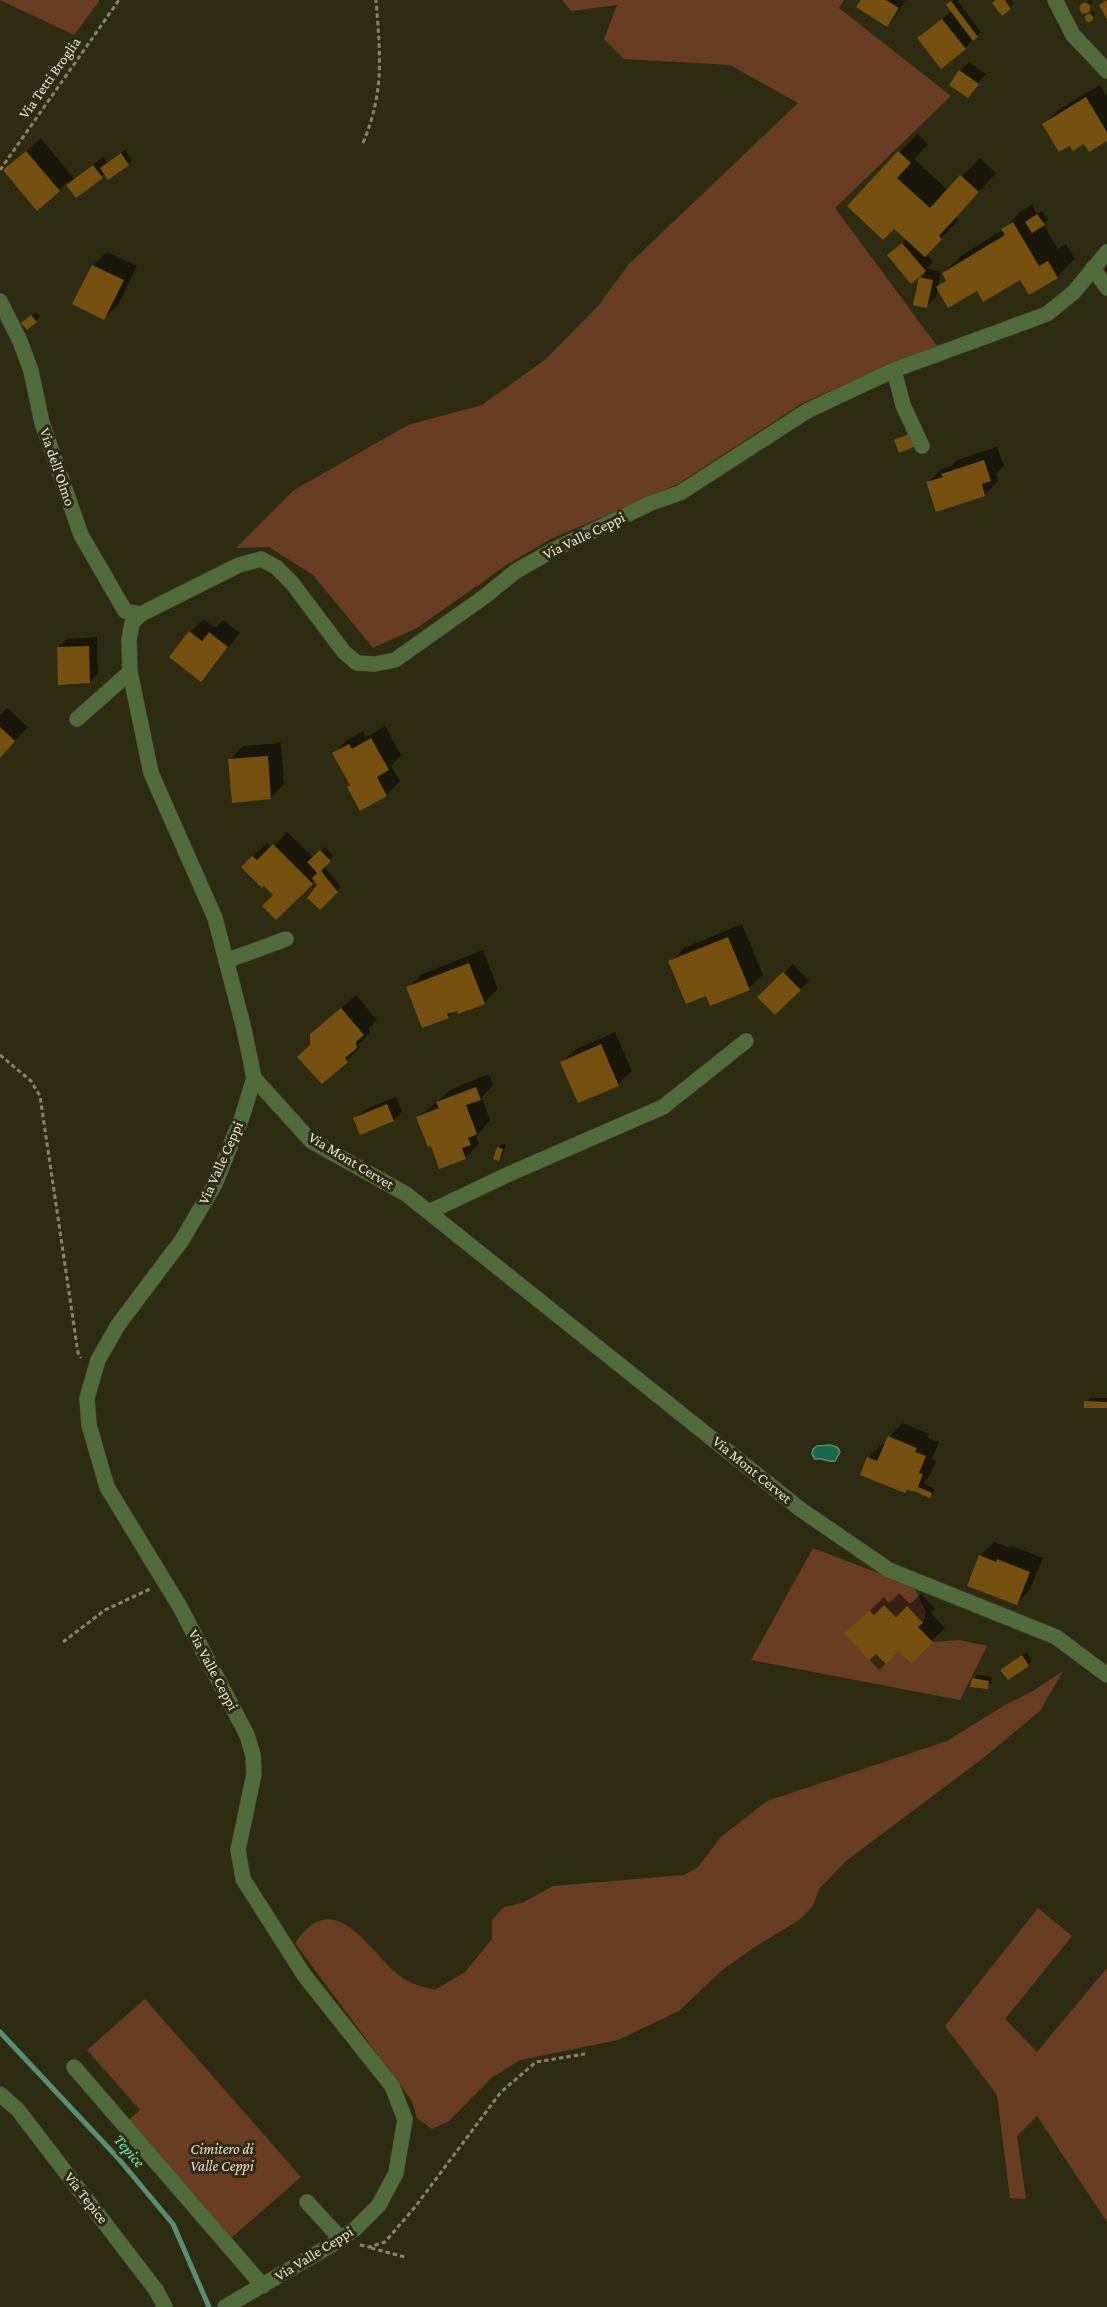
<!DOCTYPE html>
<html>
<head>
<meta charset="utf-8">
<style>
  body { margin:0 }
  canvas { display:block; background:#2e2c10 }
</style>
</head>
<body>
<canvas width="1107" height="2307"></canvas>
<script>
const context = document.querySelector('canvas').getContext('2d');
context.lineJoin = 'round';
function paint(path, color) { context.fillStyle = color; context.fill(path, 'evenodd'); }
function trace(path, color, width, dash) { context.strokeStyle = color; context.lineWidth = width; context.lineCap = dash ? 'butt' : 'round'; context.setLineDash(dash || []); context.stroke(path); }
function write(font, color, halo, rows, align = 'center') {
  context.font = font + ' "Crimson Pro",serif'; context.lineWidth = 6; context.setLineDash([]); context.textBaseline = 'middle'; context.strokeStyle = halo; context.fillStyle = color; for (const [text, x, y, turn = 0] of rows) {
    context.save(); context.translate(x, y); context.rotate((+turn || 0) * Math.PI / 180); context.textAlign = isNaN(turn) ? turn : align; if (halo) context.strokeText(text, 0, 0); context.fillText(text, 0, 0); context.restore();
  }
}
paint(new Path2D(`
  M0 0H100L74 35Z
  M562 0H844L839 8 951 96 835 208 937 346 881 368 801 404 678 484 551 539 508 564 417 628 373 648 313 575 269 547 236 548 294 490 408 425 482 405 546 359 598 306 629 264 798 103 730 65 624 59 604 39 617 5 571 11Z
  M813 1548 914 1587 926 1612 923 1623 907 1606 896 1617 884 1605 874 1615 869 1610 845 1634 879 1670 899 1651 911 1663 933 1642 959 1640 987 1646 960 1700 751 1660Z
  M1063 1671 1040 1711 982 1759 846 1861 819 1889 813 1906 799 1920 750 1950 721 1971 679 2011 618 2040 520 2060 490 2079 449 2121 432 2129 417 2118 412 2101 295 1943C337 1881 371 1958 404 1979 414 1985 424 1987 435 1990L465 1972 492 1939V1920L504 1907 522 1903 553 1886 684 1875 698 1867 721 1837 767 1801 947 1741 1005 1705 1033 1691Z
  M1038 1908 1072 1936 1005 2019 1037 2052 1107 1968V2222L1037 2116 1017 2136 1026 2199 1010 2198 997 2095 945 2026Z
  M145 1999 301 2177 230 2239 127 2122 140 2110 87 2050Z`), '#693c24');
const water = new Path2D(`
  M830 1445 837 1447 840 1452 835 1461C828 1463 823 1457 815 1459L812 1454 813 1449 817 1446Z`);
paint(water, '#1b6849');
trace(water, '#588e73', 1.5);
paint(new Path2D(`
  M862 0H905L896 16 887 25Z
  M954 0H957L981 32 965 48 919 39 952 11 948 5Z
  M997 0H1011L1014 4 1010 8Z
  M1090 0 1093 3 1084 11 1081 7Z
  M1092 11 1095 12 1094 16 1090 20 1087 19Z
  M969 62 986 74 968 96 960 71Z
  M1100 85 1107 96V140L1085 142 1044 124 1058 110Z
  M917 134 928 144 914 159 948 190 980 158 996 173 956 217 959 220 926 253 933 262 927 268 941 272 936 297 927 306 920 278 926 273 889 255 907 239 894 227 849 206Z
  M41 138 74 179 103 157 107 163 125 150 132 160 109 178 105 173 77 196 67 182 59 190 5 170Z
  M1032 205 1037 214 1042 211 1048 220 1043 224 1058 249 1066 244 1075 259 1057 277 1021 278 977 289 938 288 947 279 943 273 962 255 1003 230 1021 211Z
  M107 252 137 266 118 305 104 318 74 304 93 265Z
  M36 312 40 317 36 321 27 319Z
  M997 447 1004 466 996 474 998 481 985 495 928 483 941 469 951 466 957 460Z
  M204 619 215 628 223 620 240 633 214 666 201 680 190 632Z
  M97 637 98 673 90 682 58 647 67 639Z
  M7 708 28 727 0 756V715Z
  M385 726 401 755 391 766 400 781 387 795 361 809 351 785 334 754 347 740 363 731 366 737Z
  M281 743 284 784 271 798 230 760 243 746Z
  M287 832 314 858 325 847 334 856 324 866 341 887 320 908 319 885 315 879 276 918 275 895 243 867 267 843 272 848Z
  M742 924 763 975 749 988 707 995 670 962 684 948Z
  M483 950 498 989 484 1003 455 1010 448 1017 408 988 422 974Z
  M793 964 809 981 775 1013 760 997Z
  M356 995 377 1020 369 1028 370 1033 358 1045 360 1047 347 1061 312 1044 323 1025Z
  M615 1032 632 1071 618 1084 562 1062 576 1049Z
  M489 1074 493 1085 482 1097 490 1120 476 1137 479 1144 465 1158 431 1144 418 1117 452 1089Z
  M396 1097 402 1111 394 1120 355 1119 364 1110Z
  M502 1144 506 1145 502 1156 498 1160V1148Z
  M1090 1398H1107V1407L1086 1402Z
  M903 1423 929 1434 928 1438 939 1442 932 1459 936 1461 929 1477 923 1483 935 1489 930 1497 868 1458 882 1444 884 1445 889 1437Z
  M994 1542 1010 1548 1012 1546 1043 1558 1030 1589 1017 1603 980 1556Z
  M899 1593 910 1604 921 1594 935 1608 931 1613 945 1628 911 1661 899 1649 876 1651 846 1634 884 1597 889 1603Z
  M1027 1652 1032 1661 1028 1665 1006 1666Z
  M977 1675 992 1677 991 1683 987 1687 973 1679Z`), '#0007');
trace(new Path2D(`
  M0 2032 118 2158 173 2224 209 2307`), '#588e73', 5);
paint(new Path2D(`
  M861 0H886L899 8 887 27 856 7Z
  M996 0H1005L1011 9 1002 16 992 3Z
  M1107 0V19L1099 5Z
  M951 1 978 37 973 41 946 5Z
  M1079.5 8a5.5 5.5 0 1 1 11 0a5.5 5.5 0 1 1-11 0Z
  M1085 18a4 4 0 1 1 8 0a4 4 0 1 1-8 0Z
  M942 19 966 49 941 69 917 38Z
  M959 70 979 84 968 98 949 85Z
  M1086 97 1107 132V141L1089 152 1084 144 1073 151 1069 146 1059 152 1042 124Z
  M26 151 60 191 37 211 3 170Z
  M898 151 911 163 897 178 930 208 960 175 979 192 939 236 942 239 925 257 894 229 883 240 847 206Z
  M121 153 129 165 108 180 100 168Z
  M93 165 103 178 76 198 66 185Z
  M1037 214 1045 225 1032 233 1025 222Z
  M1013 222 1039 266 1048 261 1058 278 1029 295 1020 280 983 302 977 291 948 308 936 287 946 281 942 273 1005 235 1001 229Z
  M902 243 926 271 911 284 887 255Z
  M92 265 124 280 104 320 72 304Z
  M919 277 933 280 927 308 913 305Z
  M31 315 37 322 27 330 21 323Z
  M911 433 916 446 899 453 894 440Z
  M984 460 991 481 982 484 985 496 936 512 926 482 943 477 941 474Z
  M189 631 202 641 209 632 228 647 201 682 169 657Z
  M89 646 90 683 58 685 57 647Z
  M0 727 15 741 0 758Z
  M371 738 389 770 377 777 387 796 360 811 347 787 350 785 332 753 349 744 352 749Z
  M268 756 271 799 232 803 228 759Z
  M273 844 313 884 276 920 262 906 273 895 264 886 262 888 241 867 252 856 257 860Z
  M320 850 331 861 321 871 338 892 320 910 307 898 317 885 312 878 317 873 307 862Z
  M728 937 750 990 710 1006 706 996 686 1004 668 961Z
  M469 963 485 1004 458 1014 457 1011 447 1014 449 1018 422 1028 406 987Z
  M783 972 801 990 775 1015 757 997Z
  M341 1008 364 1035 356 1042 357 1048 345 1058 348 1062 322 1084 297 1057 310 1045V1034Z
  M601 1044 619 1086 578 1103 560 1062Z
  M476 1087 481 1100 466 1105 477 1134 468 1138 471 1145 462 1148 466 1159 439 1169 431 1146 428 1147 416 1117 439 1108 436 1102Z
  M387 1104 394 1121 360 1135 353 1118Z
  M497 1147 503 1149 499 1161 493 1159Z
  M1084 1401 1107 1402V1408H1084Z
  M888 1436 917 1448 915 1452 926 1456 919 1473 923 1474 918 1487 932 1493 930 1498 916 1492 907 1490 905 1493 860 1475 867 1457 877 1461Z
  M979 1555 996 1562 997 1559 1030 1572 1017 1605 967 1586Z
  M884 1605 896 1617 907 1606 923 1623 918 1627 933 1642 911 1664 899 1651 886 1664 876 1654 869 1660 844 1634 869 1610 874 1615Z
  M1022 1655 1029 1666 1008 1680 1000 1670Z
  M972 1678 989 1681 988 1689 970 1687Z`), '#75500f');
const minor = new Path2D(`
  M1055 0 1073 35 1107 71
  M1093 268 1107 288
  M0 301 20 341 31 371 42 423 81 535 125 611 141 614
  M894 370 903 405 922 446
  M77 719 130 672
  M226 961 286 939
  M254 1078 311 1141 406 1194 800 1509 889 1570 1056 1637 1107 1675
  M429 1212 509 1174 663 1107 746 1041
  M74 2067 263 2286
  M0 2094 18 2110 156 2290 165 2307
  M307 2202 341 2239
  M225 2307 333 2244 355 2229 379 2205 396 2173 405 2119 392 2086 304 1975 243 1879 238 1850 254 1774 253 1755 247 1735 180 1607 107 1487 89 1425 87 1398 98 1360 118 1325 182 1240 215 1184 242 1117 254 1078 244 1029 215 918 151 773 130 672 129 640 132 623 141 614 239 565 261 559 276 567 292 583 344 652 357 663 375 664 395 660 484 597 516 571 555 549 651 503 680 493 807 411 894 370 1047 314 1074 292 1107 252`);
trace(minor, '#4c4a30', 16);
trace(new Path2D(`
  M363 143C385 90 380 55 376 0
  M0 170 119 0
  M0 1055 31 1081 40 1096 78 1353 81 1358
  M63 1642 105 1610 150 1589
  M360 2245 369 2247 385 2242 415 2207 501 2092 536 2062 585 2054
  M371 2248 405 2257`), '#85846d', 3, [4.5, 3]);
trace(minor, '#506b3c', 15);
write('15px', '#e7e6d6', '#2e2c10', [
  ["Via Tetti Broglia",50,78,-55],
  ["Via dell'Olmo",57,467,71],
  ["Via Valle Ceppi",584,536,-26],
  ["Via Mont Cervet",351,1161,31],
  ["Via Valle Ceppi",221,1163,-66],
  ["Via Mont Cervet",752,1470,39],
  ["Via Valle Ceppi",213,1670,62],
  ["Via Tepice",86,2198,52],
  ["Via Valle Ceppi",314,2254,-32]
]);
write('italic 15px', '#f0dacf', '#2e2c10', [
  ["Cimitero di",222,2149],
  ["Valle Ceppi",222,2166]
]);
write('italic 16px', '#71f2b7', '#2e2c10', [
  ["Tepice",129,2151,49]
]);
</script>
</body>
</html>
